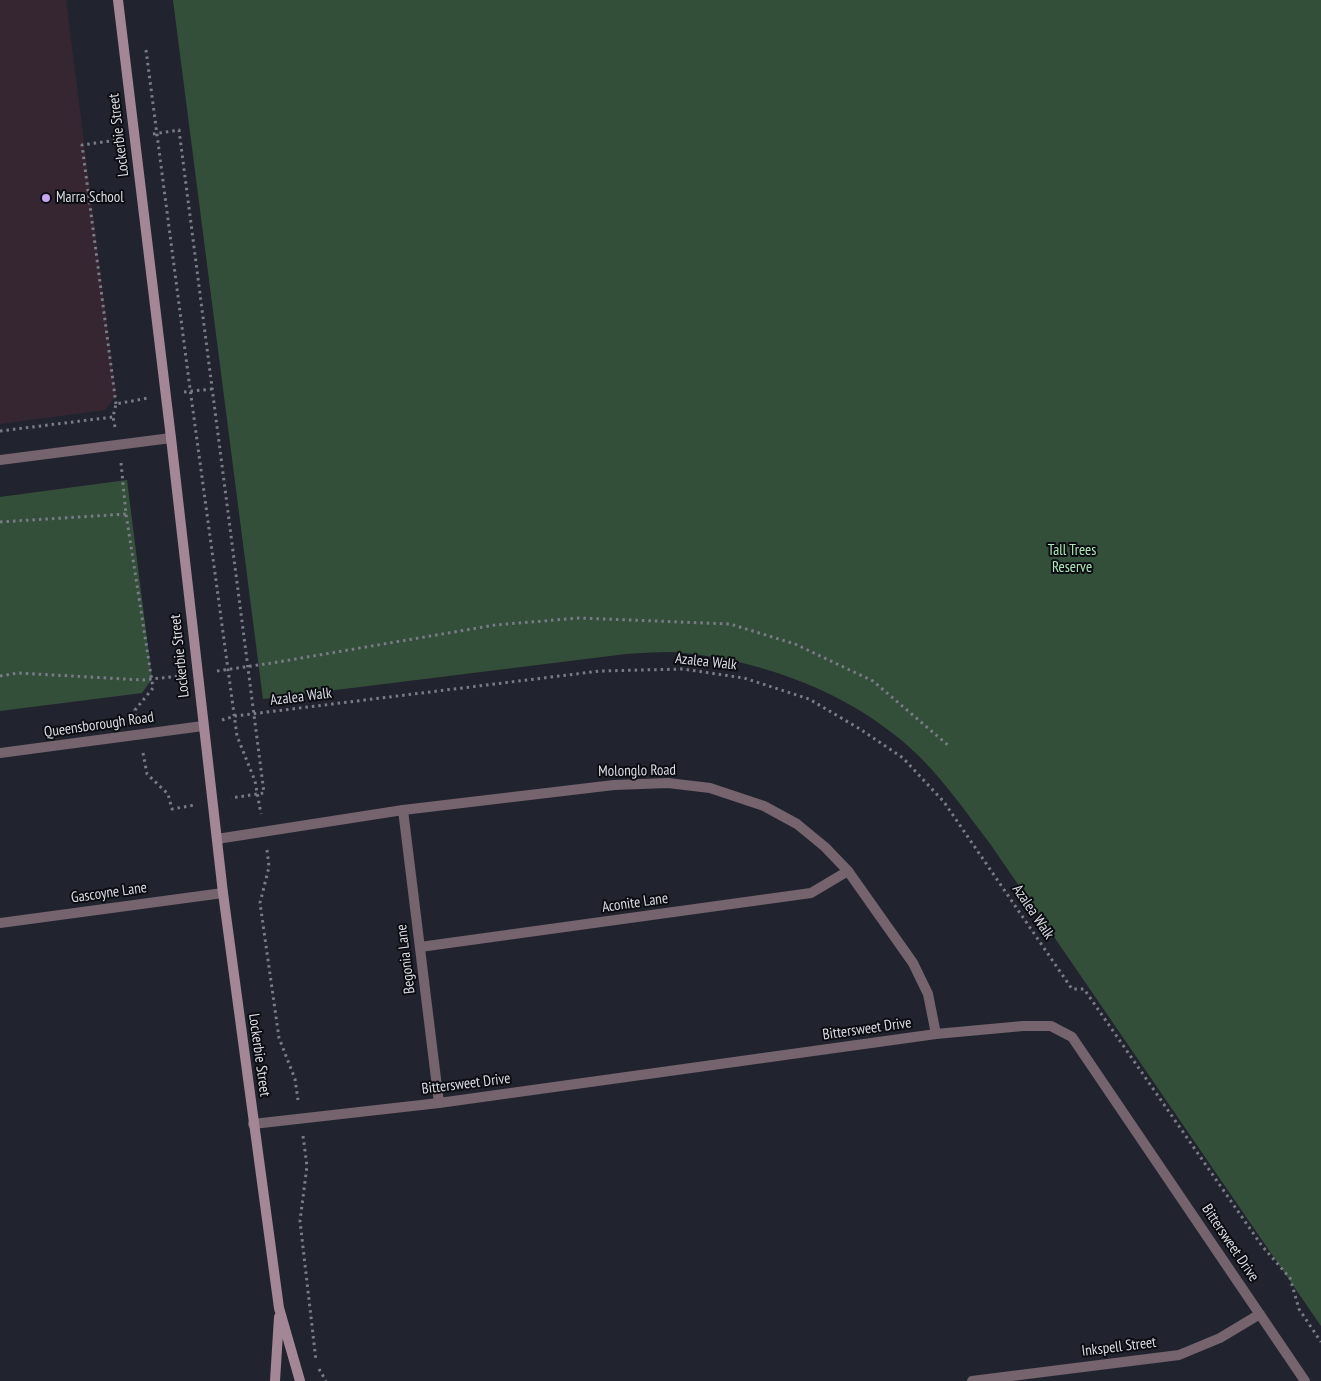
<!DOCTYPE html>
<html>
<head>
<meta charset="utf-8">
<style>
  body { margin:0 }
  canvas { display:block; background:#21242f }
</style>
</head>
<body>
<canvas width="1321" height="1381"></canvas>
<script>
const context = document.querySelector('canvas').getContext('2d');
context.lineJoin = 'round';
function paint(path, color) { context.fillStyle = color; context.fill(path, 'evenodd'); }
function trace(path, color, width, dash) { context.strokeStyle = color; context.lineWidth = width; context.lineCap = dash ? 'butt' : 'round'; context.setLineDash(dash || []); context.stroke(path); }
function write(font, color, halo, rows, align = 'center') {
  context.font = font + ' "PT Sans Narrow",sans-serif'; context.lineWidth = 4; context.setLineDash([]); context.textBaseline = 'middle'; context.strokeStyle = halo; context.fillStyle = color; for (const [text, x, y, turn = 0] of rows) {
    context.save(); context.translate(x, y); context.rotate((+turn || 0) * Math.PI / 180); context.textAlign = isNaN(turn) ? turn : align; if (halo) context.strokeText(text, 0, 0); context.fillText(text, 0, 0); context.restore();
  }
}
paint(new Path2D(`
  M0 0H66L116 396 105 410 0 424Z`), '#352632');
paint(new Path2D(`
  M173 0H1321V1326L991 845C969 816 948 786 922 759 869 706 798 674 725 659 706 656 687 652 668 652 654 652 640 653 626 654L263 699Z
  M127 480 152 679 142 693 0 711V497Z`), '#344f39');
trace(new Path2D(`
  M146 50 189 381 237 736 255 781 261 814
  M153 134 179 130 264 793 231 798
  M184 392 212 389
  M116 404 82 145 117 140
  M115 427 113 417 116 404 148 398
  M0 431 113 417
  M121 463 126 514 153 688 135 710 136 715
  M0 522 126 514
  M217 671 272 663 495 625 579 618 730 624 795 644 873 681 949 746
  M0 676 18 673 143 680 179 676
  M222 720 235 716 600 671 683 669 744 678 809 699 860 729 903 758 944 802 1072 989H1084L1262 1246 1290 1278 1299 1309 1321 1342
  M143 753 147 774 168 794 172 809 195 805
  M267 850 269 867 260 903 279 1038 295 1079 298 1100
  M303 1136 307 1166 300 1221 316 1361
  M319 1369 326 1381`), '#797c86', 3, [2.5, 4]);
trace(new Path2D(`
  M403 810 439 1103
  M0 923 223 893
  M420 947 811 893 848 871`), '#75636d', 10);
trace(new Path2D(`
  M0 460 171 438
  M0 753 203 726
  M217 839 403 810 614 785 668 783 710 788 764 806 797 824 825 847 848 871 913 963 928 994 936 1034
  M253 1124 439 1103 936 1034 1023 1026H1051L1072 1037 1305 1381
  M972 1381 1179 1355 1220 1338 1260 1314`), '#75636d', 10);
trace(new Path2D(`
  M118 0 171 438 223 893 279 1308 300 1381
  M275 1381 279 1317`), '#a38796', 10);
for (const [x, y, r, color] of [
  [46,198,5,"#c6a6f0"]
]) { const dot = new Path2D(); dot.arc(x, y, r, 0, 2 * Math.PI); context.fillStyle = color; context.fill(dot); trace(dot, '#0c0d12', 2); }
write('15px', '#dadce4', '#0c0d12', [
  ["Lockerbie Street",119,135,-97],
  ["Lockerbie Street",180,656,-96],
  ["Azalea Walk",706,662,6],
  ["Azalea Walk",301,697,-7],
  ["Queensborough Road",99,725,-8],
  ["Molonglo Road",637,771,-1],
  ["Gascoyne Lane",109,893,-8],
  ["Aconite Lane",635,903,-8],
  ["Azalea Walk",1033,912,56],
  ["Begonia Lane",406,959,-97],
  ["Bittersweet Drive",867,1029,-8],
  ["Lockerbie Street",259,1055,82],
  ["Bittersweet Drive",466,1084,-7],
  ["Bittersweet Drive",1230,1243,56],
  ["Inkspell Street",1119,1347,-7]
]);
write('15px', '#dadce4', '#0c0d12', [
  ["Marra School",56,198]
], 'left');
write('15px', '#aee7b7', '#0c0d12', [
  ["Tall Trees",1072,551],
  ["Reserve",1072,568]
]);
</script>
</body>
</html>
